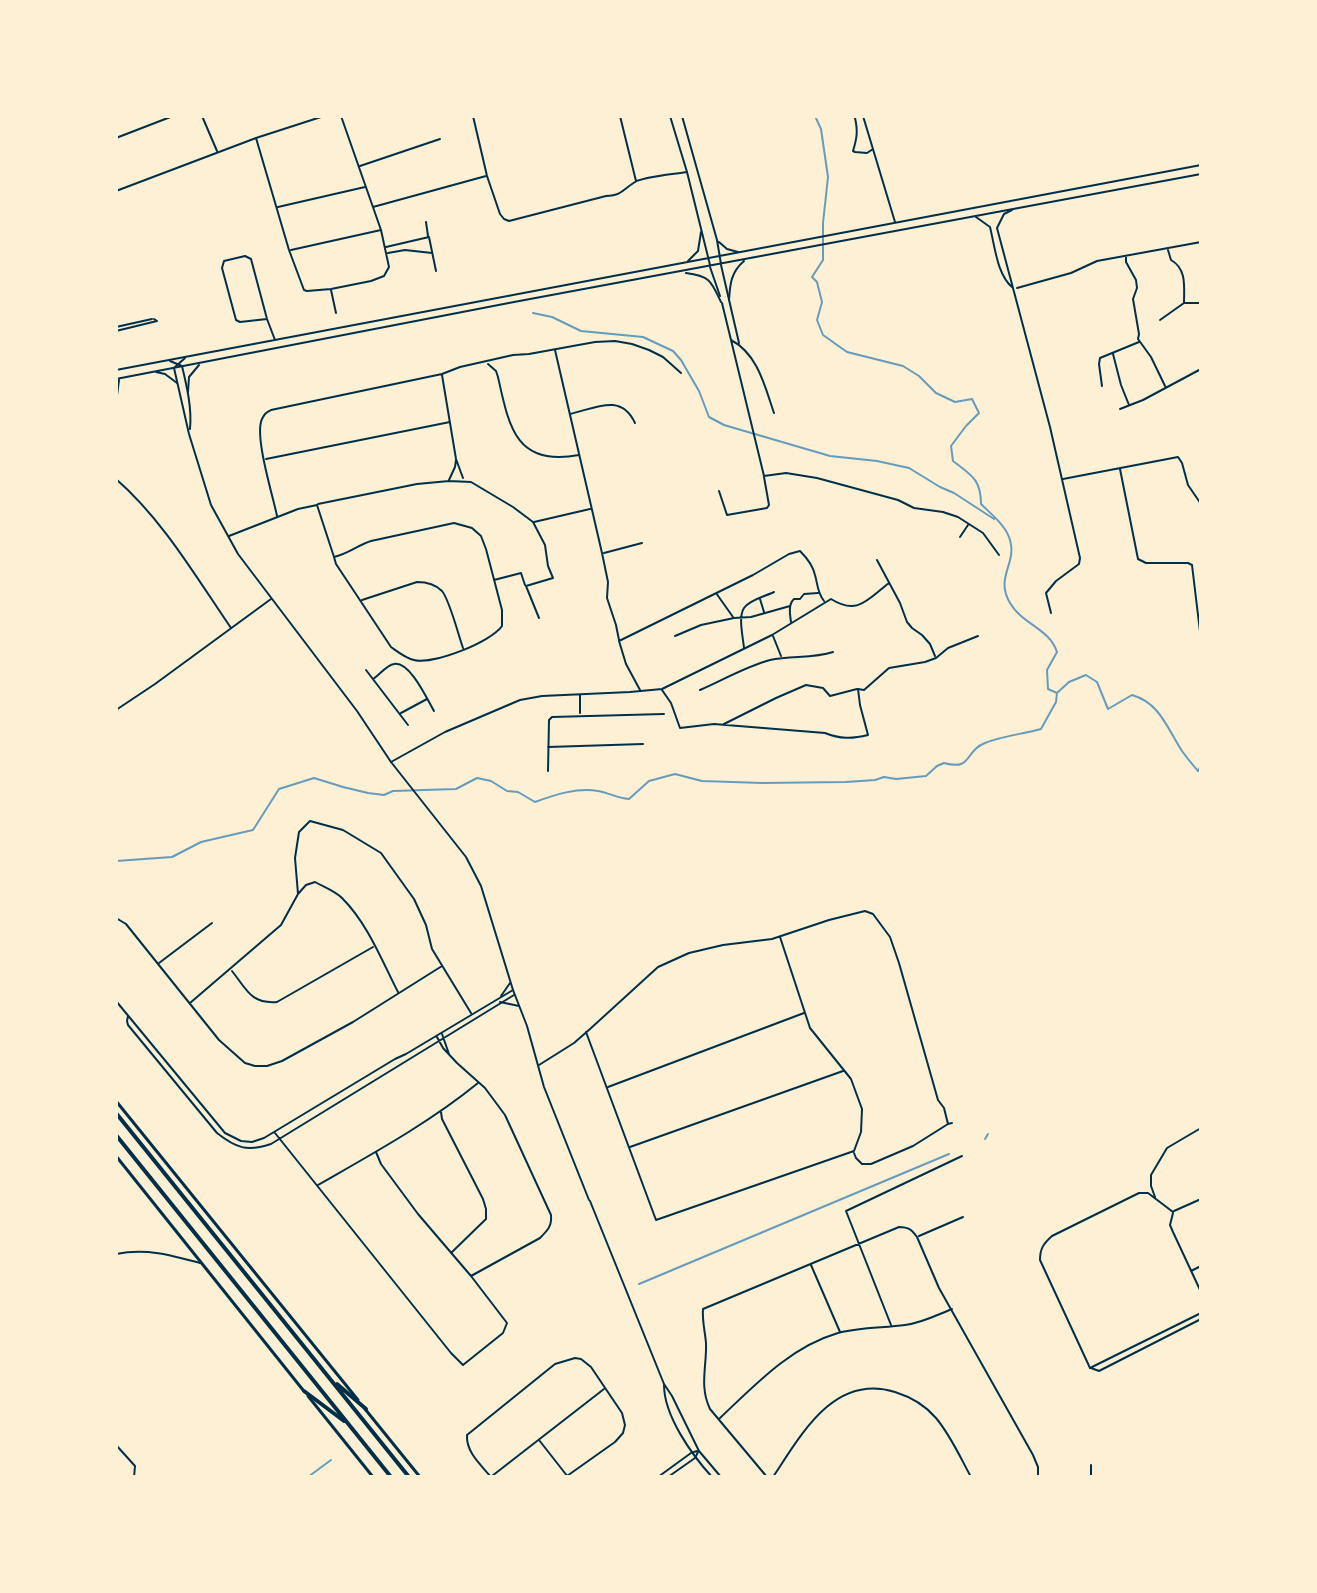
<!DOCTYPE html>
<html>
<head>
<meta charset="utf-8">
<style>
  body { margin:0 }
  #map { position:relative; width:1317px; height:1593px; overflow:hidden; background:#fdf0d5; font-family:"Fira Sans Condensed",sans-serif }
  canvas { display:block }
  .frame { position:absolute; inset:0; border:118px solid #fdf0d5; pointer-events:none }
</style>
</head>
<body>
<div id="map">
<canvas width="1317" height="1593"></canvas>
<div class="frame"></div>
</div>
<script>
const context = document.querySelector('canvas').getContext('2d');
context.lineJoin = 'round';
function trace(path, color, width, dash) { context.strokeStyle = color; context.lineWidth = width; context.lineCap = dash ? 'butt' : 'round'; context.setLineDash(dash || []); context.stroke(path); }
trace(new Path2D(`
  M815 116 821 129 828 177 823 223V260L812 277 817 282 822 302 817 320 823 335 847 352 903 366 919 376 936 393 955 402 972 399 979 413 966 426 951 446 953 461C971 475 981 479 981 504 991 514 1004 524 1009 537 1019 563 994 576 1010 603 1022 624 1050 629 1057 652L1047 670 1048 689 1057 693 1069 682 1086 675 1097 682 1108 709 1132 695C1160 703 1167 728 1182 751 1187 758 1192 764 1198 771L1201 765
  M533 313 552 317 581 331 643 337 673 351 681 360 699 391 709 417 724 425 830 456 877 461 909 468 940 487 954 493 994 519
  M116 861 172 857 201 842 253 830 279 789 314 778 343 787 368 793 384 795 393 791 456 789 477 778 491 781 507 791 518 792 535 802C554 795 578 787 598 791 609 793 617 798 629 799L649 781 675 774 702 781 762 783 846 782 875 780 884 777 896 779 926 776 937 766 944 763C973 771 964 751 985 743 1002 736 1023 734 1041 729L1056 702 1057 693
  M985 1139 988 1134
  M639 1284 949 1154
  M308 1477 331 1460`), '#669bbc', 2);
trace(new Path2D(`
  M202 116 217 151
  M473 116 487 176 500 214 504 219 509 221 606 196C623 195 622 190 635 182 642 177 676 174 687 172
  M620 116 636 181
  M863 116 895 222
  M855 118C858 131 857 138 853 151L855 152 867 153 873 149
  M116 138 173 116
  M256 138 289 250 304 290 307 291 331 289 371 281 384 276 389 267 381 230 341 116
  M360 166 440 139
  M116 191 256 138 324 116
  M278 207 365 187
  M373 207 486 176
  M1012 210 1004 214 997 228 1050 427 1080 558 1079 564 1056 581 1046 593 1051 613
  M976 217 990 227C995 247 997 275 1013 288
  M426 222 428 236
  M386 247 429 237 436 271
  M291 250 381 230
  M1168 250 1171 260C1187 269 1184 287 1184 303
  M388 253 405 250 432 253
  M1126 256V262L1136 280 1137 288 1133 299 1139 334 1138 339 1151 357 1166 388
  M721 265 739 343
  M710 267 720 296
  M1017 288 1071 273 1097 261 1201 242
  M331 290 336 313
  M722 303 731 340C758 354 765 387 774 413
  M267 319 240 322 236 320 222 268 224 261 245 256 251 259 267 319 275 340
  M1160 320 1184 303H1201
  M116 327 152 319
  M116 331 157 321 154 319
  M731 340 764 476 786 473 817 478 898 500 914 508 943 512 958 517 983 533 999 555
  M555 350 602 553 608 582 607 598 616 625 619 640
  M1113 354 1121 385 1129 405
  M488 364 496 371 498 377C509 427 516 467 579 455
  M442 375 456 459 463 478
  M1102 386 1099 364 1100 358 1139 342
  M116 403 119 380
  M1120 409 1143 400 1201 369
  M570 414C596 408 621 393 635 423
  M266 459 450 422
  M1120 469 1138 559 1146 563H1188L1192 565 1201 640
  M116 479C163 520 196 577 231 628
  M1063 479 1178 457 1182 463 1188 485 1201 504
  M449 480 455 467 456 460
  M719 491 727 515 767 508 769 505 764 477
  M318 504 417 484 449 481 471 482 513 507 533 522 545 545 548 566 553 578 526 586 539 618
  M277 516C273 496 254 436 262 419 265 413 266 413 271 410L442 374 460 367 513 355 529 354 595 342 615 341 632 344 649 350 663 357 681 373
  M534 522 590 509
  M229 536 298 509 317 505 334 557 336 564 391 647C398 652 405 658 414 660 433 665 491 642 502 626V610L486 549 481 536 472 528 454 523 371 541C358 545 348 554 334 557
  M960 537 968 525
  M604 553 642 543
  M877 560 900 603 907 622 912 628 922 635 930 644 935 656
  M494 580 521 573 525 585
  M716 593 733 617
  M760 599 764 612
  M362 600 417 582C426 582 435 584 442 591 450 601 458 634 463 648
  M791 622C790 615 788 604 794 599H800L804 594 818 593
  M675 636 701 625 734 618 751 617 790 606
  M773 636 781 656
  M744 648C743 637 738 617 744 608 749 600 766 596 774 592
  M366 670 408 725
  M373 679C379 675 387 665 394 664 410 661 427 699 434 711
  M640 690 626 664 619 641 753 575 789 554 800 551C807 558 813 566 815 575 818 585 817 592 824 601
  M662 690 671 703 680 728 714 724 825 733C840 739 852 739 868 735L860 705 858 689 864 690 889 668 925 662 936 658 948 648 978 636
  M700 690C723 680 747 666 770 660 791 655 812 659 833 652
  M580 695V713
  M116 710 155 684 271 599
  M401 713 427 699
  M724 724 776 698 806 685 823 688 830 696 857 689
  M548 747 643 744
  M391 762 445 732 520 700 542 696 630 692 662 689 772 635 831 599C858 616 868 599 889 583
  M548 771 549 720 552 717 664 714
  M298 894 295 858 299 832 310 821 343 830 381 853 414 899 426 925 432 949 471 1013
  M116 918 126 924 219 1040 245 1063 255 1066H267L282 1061 353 1022 442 966
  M159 963 212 923
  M232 971C247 990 251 1004 277 1002L373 947
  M116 1001 225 1133 241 1141 252 1142 264 1138 395 1059 406 1054 513 990
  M190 1003 281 925 298 894 306 885 315 882C324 887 335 891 342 898 368 924 382 961 398 992
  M128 1016 127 1021 128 1025 217 1133C236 1148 247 1152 271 1144L514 995
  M586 1032 656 1220 854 1151 861 1132 862 1109 851 1079 810 1028 780 937
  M442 1034 449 1054
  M437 1037 443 1048 457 1063 485 1088 505 1115 551 1215C552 1226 548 1230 540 1238L471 1276
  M539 1065 574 1043 590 1029 658 967 689 953 723 945 772 939 829 920 865 911 873 914 890 937 899 963 938 1100 944 1108 948 1124
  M608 1087 804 1013
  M441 1112 442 1119 483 1199 486 1209V1219L451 1253
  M275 1133 451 1353 463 1365 503 1333 507 1323 471 1276 418 1214 381 1164 376 1152
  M630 1147 843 1071
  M854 1153 856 1158 862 1164H871L913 1146 948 1124 952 1123
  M318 1185C372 1154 429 1123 478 1083
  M1155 1197 1151 1186V1175L1167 1148 1201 1128
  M1174 1211 1201 1199
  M1173 1213 1170 1225 1173 1232 1201 1292
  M919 1236 963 1217
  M116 1254C146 1248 171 1255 200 1263
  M811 1265 840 1332
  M1191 1271 1201 1266
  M891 1325 846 1211 962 1156
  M1090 1368 1040 1260C1040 1249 1043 1244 1052 1236L1139 1193H1148L1173 1212
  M720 1418C755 1385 790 1347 838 1333 860 1327 884 1328 905 1325 922 1323 937 1315 952 1309
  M539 1440 568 1477
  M116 1445 135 1466 134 1477
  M492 1476 604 1389
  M491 1477C480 1464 466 1452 467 1435L555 1364 575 1358 581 1359 591 1367 622 1413 625 1425 623 1433 615 1442 567 1476
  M658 1477 691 1453 697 1451
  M668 1477 695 1458 698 1452
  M767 1477 710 1409C699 1386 707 1366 706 1343 705 1331 702 1321 703 1309L899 1227C909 1227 912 1230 917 1237L939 1288 1033 1455 1038 1467V1477
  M773 1477C801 1435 834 1373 895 1392 911 1397 925 1405 936 1418 951 1436 960 1457 971 1477`), '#003049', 2);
trace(new Path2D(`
  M185 358 174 368 189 434 211 505 238 554 357 711 391 762 466 857 481 886 513 990 527 1026 544 1087 589 1200
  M170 361 182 366C187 387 192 408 190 429
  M501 996 510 983
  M500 1002 519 1006
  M590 1201 664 1384 672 1396 699 1451 721 1477
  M1090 1368 1201 1313
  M1091 1368 1099 1371 1201 1319
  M664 1385C664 1416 692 1455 712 1477
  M1091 1465V1477`), '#003049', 2);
trace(new Path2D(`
  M670 116 687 172 710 265
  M682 116 717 240 721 264
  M719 242 727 249 738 252
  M688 261 698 251 701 232
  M686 273C710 276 711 281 721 302
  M729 300C730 284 731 272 744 261
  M116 370 1201 165
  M156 372 165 374 177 383
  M116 379 514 302 1201 174
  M188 392 189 377 199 365`), '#003049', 2);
trace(new Path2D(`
  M116 1101 358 1400
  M116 1156 303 1390
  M308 1396 373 1477
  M365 1409 420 1477`), '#003049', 3);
trace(new Path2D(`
  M116 1113 409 1477
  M116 1135 391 1477
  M337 1384 366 1409
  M304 1391 344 1421`), '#003049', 4);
</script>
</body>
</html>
